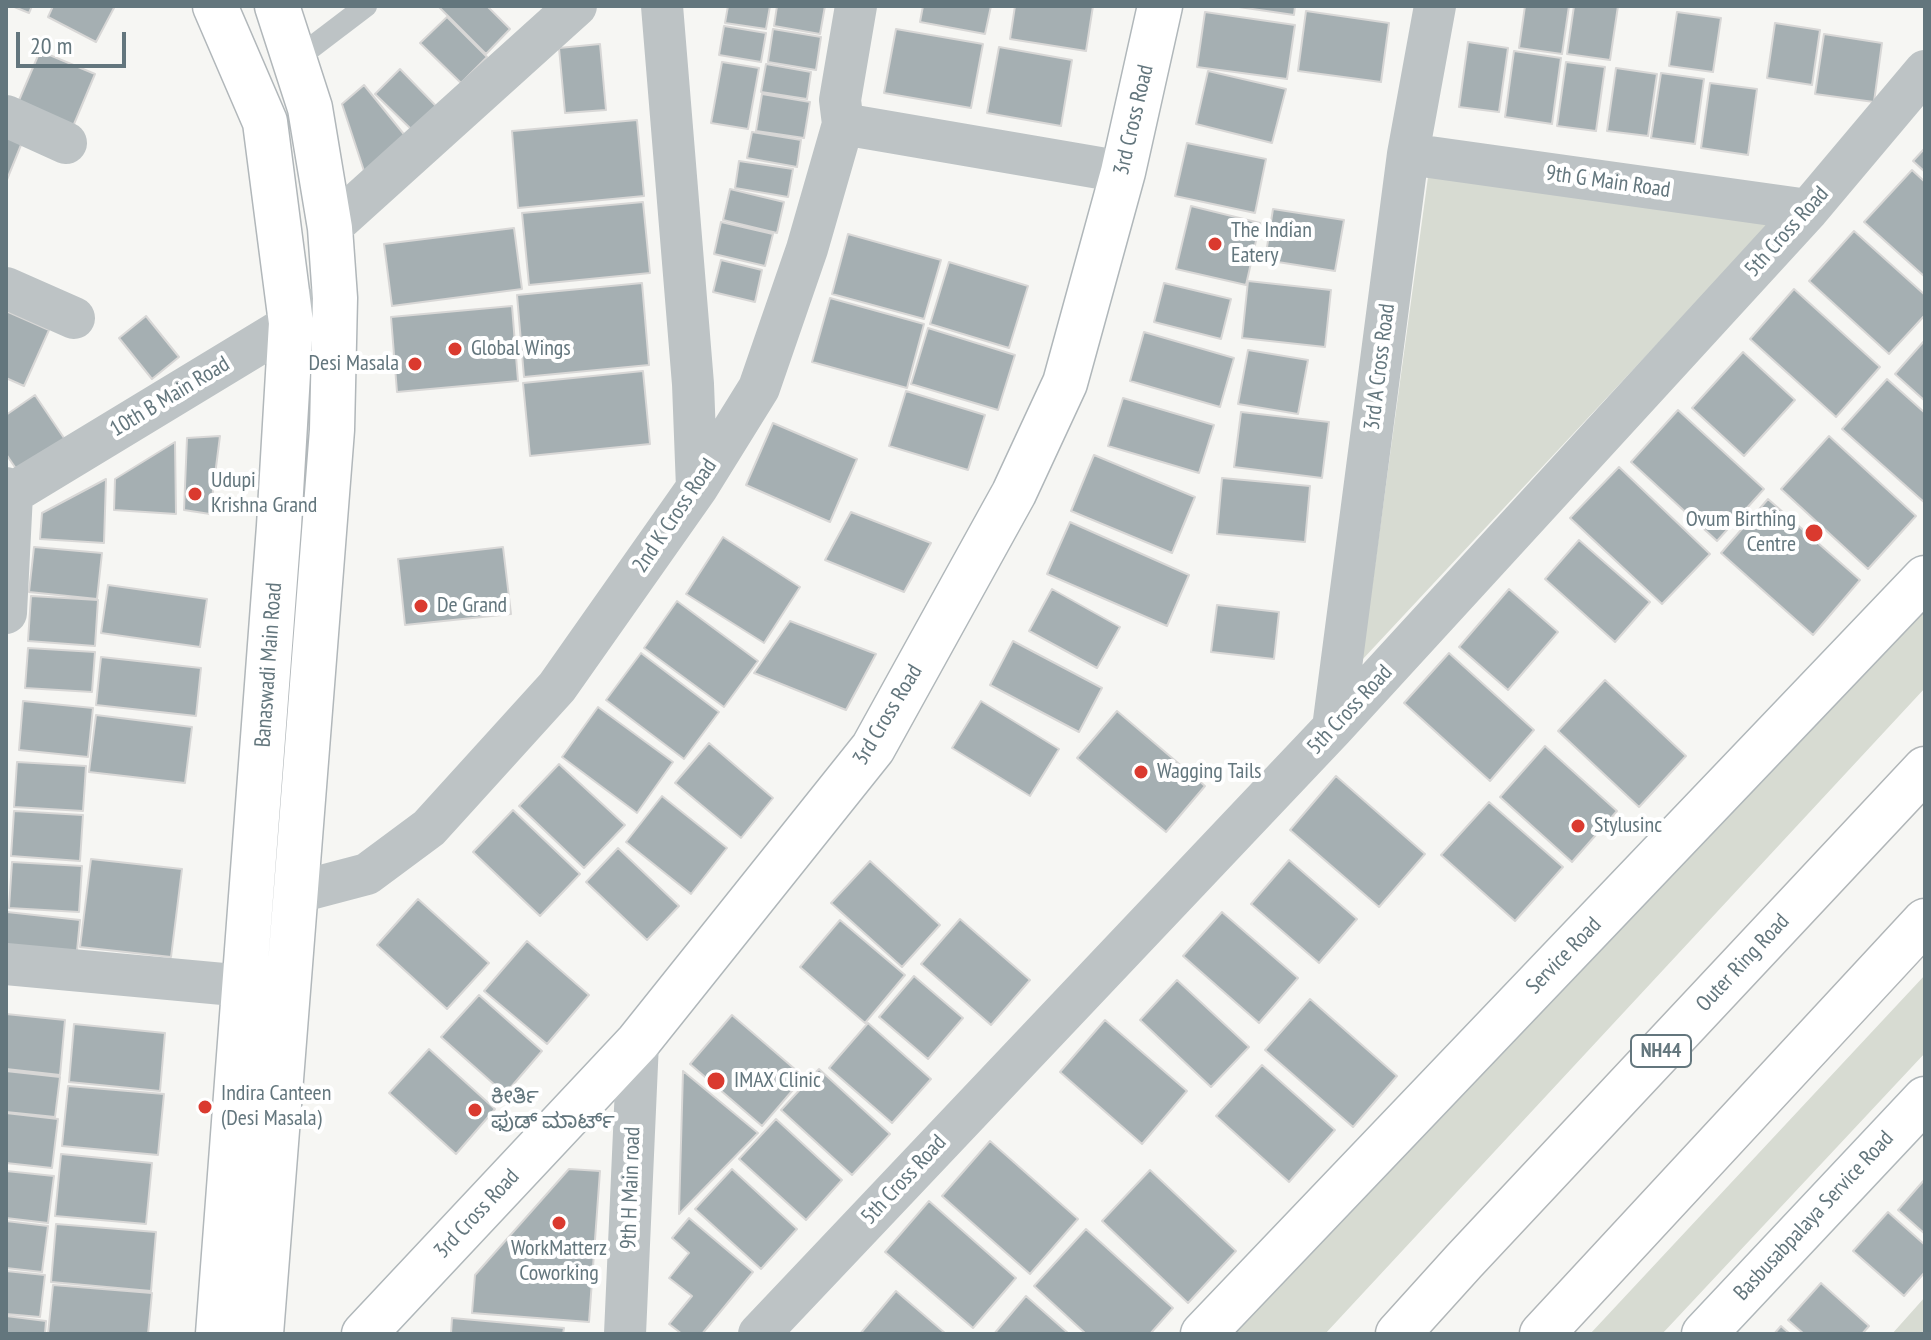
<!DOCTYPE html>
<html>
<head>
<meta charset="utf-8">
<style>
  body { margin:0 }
  #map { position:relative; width:1931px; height:1340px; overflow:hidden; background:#f6f6f3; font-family:"PT Sans Narrow",sans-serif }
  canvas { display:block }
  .frame { position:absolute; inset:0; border:8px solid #63767d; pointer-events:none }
  .scale { position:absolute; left:16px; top:32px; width:110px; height:36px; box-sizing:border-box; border:4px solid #63767d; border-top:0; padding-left:10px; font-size:24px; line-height:28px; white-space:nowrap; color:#63767d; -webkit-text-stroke:6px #fff; paint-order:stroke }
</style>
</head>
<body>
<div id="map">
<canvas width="1931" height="1340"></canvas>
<div class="frame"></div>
<div class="scale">20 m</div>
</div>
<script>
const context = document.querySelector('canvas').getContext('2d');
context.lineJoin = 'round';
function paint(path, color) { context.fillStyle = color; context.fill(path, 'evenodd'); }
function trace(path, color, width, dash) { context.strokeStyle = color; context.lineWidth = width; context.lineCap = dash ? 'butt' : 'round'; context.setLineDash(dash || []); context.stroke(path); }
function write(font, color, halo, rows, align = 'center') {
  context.font = font + ' "PT Sans Narrow","Noto Sans Kannada",sans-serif'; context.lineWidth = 8; context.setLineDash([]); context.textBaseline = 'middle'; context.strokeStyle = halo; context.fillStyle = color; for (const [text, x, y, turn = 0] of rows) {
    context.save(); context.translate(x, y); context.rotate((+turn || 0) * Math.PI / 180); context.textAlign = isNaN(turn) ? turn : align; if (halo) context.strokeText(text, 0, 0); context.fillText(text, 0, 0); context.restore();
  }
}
paint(new Path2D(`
  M1428 177 1770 223 1362 660Z
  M1925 585V688L1325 1334H1220Z
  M1925 975V1053L1662 1334H1590Z
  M1925 1297V1334H1892Z`), '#d7dbd2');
const building = new Path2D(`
  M12 6H32L29 13Z
  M53 6H115L96 42 48 17Z
  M438 6H487L510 29 486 54Z
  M728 6H770L766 29 725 23Z
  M777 6H825L820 34 774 26Z
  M923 6H991L985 34 920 22Z
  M1015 6H1093L1086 51 1010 39Z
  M1232 6H1295L1294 15Z
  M1525 6H1569L1562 54 1519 48Z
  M1574 6H1618L1610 60 1567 54Z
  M1306 11 1389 23 1381 82 1298 71Z
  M1205 12 1295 25 1287 79 1197 67Z
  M1677 12 1721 18 1713 72 1669 66Z
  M447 17 487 57 461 83 420 43Z
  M1775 23 1820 30 1812 85 1767 78Z
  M724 26 766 33 761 62 719 55Z
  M773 29 821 37 816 70 768 62Z
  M896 29 983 44 971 108 884 93Z
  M1824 34 1882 43 1874 102 1815 94Z
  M1468 42 1508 48 1499 112 1459 107Z
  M600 44 606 110 565 113 559 48Z
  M999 47 1072 60 1061 126 987 113Z
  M40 51 95 74 69 136 14 112Z
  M1514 51 1561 58 1552 124 1505 117Z
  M722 62 759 68 748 129 711 123Z
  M1566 62 1605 67 1596 131 1557 126Z
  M766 64 811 72 807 99 761 92Z
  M1616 68 1657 74 1648 136 1607 131Z
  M400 69 436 106 412 130 375 94Z
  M1208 71 1286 89 1272 143 1196 124Z
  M1661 73 1704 79 1695 144 1651 138Z
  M1710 83 1757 89 1748 155 1701 148Z
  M364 85 407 138 366 177 342 104Z
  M762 94 810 102 804 138 756 131Z
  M637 120 644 196 518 208 512 131Z
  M752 132 801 140 797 167 747 158Z
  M6 133 23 140 6 182Z
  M1187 143 1266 159 1255 213 1175 196Z
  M1925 148V172L1913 161Z
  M739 161 793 169 788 197 735 188Z
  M1912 170 1925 182V277L1864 222Z
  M730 189 784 202 777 233 723 220Z
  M643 202 650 273 529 285 522 213Z
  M1191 206 1260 223 1246 285 1176 269Z
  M1273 209 1344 220 1335 271 1265 260Z
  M721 222 773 234 765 266 714 254Z
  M514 228 522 289 392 306 384 244Z
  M1854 231 1925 295V315L1889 354 1809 281Z
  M848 234 941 260 924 319 832 294Z
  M721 260 762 270 755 302 713 292Z
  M949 262 1028 286 1009 348 930 324Z
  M1248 281 1331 290 1325 347 1242 338Z
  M642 283 649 365 524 377 517 295Z
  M1164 283 1231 299 1221 339 1154 322Z
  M1794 289 1880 367 1836 417 1750 339Z
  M830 298 924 324 907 388 812 362Z
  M512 306 518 381 397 392 391 317Z
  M6 311 49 330 24 386 6 378Z
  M146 316 179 357 152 379 119 338Z
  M928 328 1015 355 998 410 911 384Z
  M1144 332 1234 358 1220 407 1130 381Z
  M1925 340V401L1895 374Z
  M1248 350 1308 360 1298 414 1238 404Z
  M1743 352 1795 400 1744 456 1692 408Z
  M643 371 650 444 530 456 523 383Z
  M1887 379 1925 413V503L1842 429Z
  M906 391 985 415 968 470 889 446Z
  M35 395 68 444 21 476 6 454V415Z
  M1123 398 1214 425 1199 473 1108 446Z
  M1678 410 1764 489 1717 541 1631 462Z
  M1241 412 1329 422 1322 478 1234 467Z
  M773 423 857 459 830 522 746 485Z
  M220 436 210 514 184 510 187 438Z
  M1829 436 1916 516 1868 569 1781 489Z
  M175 442 176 514 114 510 115 479Z
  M1094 455 1195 497 1172 553 1071 511Z
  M1619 467 1710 554 1662 604 1570 518Z
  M1222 478 1310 486 1305 542 1217 534Z
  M106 479 104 543 40 539 42 513Z
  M1768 499 1860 580 1813 635 1721 553Z
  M851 512 931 543 904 592 825 560Z
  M1070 522 1189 575 1167 626 1047 574Z
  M723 537 800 587 764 643 686 594Z
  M1579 540 1650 602 1615 642 1545 579Z
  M34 547 102 553 97 599 29 592Z
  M503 547 511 614 405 625 398 559Z
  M108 585 207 599 200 647 101 633Z
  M1052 589 1120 627 1097 668 1029 631Z
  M1509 589 1558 632 1508 690 1459 647Z
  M31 596 98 600 95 646 28 641Z
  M677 601 758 661 724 707 644 648Z
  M1217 605 1279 612 1274 659 1211 652Z
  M790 621 876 654 846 710 754 673Z
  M1013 641 1102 688 1079 732 990 685Z
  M28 648 95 652 92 692 25 688Z
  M641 653 719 712 684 759 606 700Z
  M1449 653 1534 730 1490 781 1404 703Z
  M101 657 201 668 196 716 96 705Z
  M1605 680 1686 756 1639 807 1558 731Z
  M23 701 93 708 88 757 19 750Z
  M981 701 1059 749 1030 796 952 748Z
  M598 707 673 762 637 813 562 757Z
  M1117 711 1205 786 1166 832 1077 758Z
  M96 715 192 727 185 783 89 772Z
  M709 743 773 798 741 838 675 783Z
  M1545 746 1617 811 1572 862 1500 797Z
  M17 762 86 766 83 811 14 807Z
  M559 764 625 825 584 868 519 806Z
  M1336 776 1425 854 1379 907 1290 830Z
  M662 796 727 848 691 894 626 842Z
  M1489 802 1563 867 1515 921 1441 855Z
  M513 810 580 874 540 916 473 852Z
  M14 811 83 815 80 861 11 856Z
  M618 848 679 906 647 940 586 882Z
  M91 859 182 869 171 957 80 947Z
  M1289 860 1357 919 1319 963 1251 904Z
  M870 861 940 925 902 967 831 903Z
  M12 862 82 866 79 912 9 908Z
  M418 899 489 963 447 1009 377 945Z
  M7 912 80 920 76 961 6 954Z
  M1222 912 1298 978 1259 1023 1183 956Z
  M960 919 1030 980 991 1025 921 964Z
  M840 920 905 975 865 1023 800 967Z
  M527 941 589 995 547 1044 484 991Z
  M914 976 963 1018 928 1059 879 1017Z
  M1177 980 1249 1047 1211 1087 1140 1020Z
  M479 995 542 1051 505 1094 441 1037Z
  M1310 999 1397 1076 1353 1127 1265 1050Z
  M6 1014 65 1020 60 1075 6 1069Z
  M732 1015 804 1077 762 1126 690 1064Z
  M1105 1020 1187 1091 1142 1144 1060 1072Z
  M868 1023 931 1079 892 1123 829 1068Z
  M74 1024 165 1033 160 1091 69 1082Z
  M429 1049 495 1109 456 1154 389 1093Z
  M1262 1065 1335 1130 1289 1182 1216 1116Z
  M819 1069 890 1134 852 1175 781 1110Z
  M6 1071 60 1077 55 1117 6 1112Z
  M683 1071 758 1133 679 1214Z
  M68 1086 164 1094 158 1155 62 1146Z
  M6 1113 58 1119 52 1168 6 1163Z
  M776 1119 842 1180 806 1220 739 1159Z
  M990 1141 1078 1219 1030 1274 942 1196Z
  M61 1154 152 1163 146 1224 55 1216Z
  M569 1169 600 1171 589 1322 472 1313 475 1275Z
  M732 1169 797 1229 761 1269 695 1209Z
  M1150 1170 1236 1251 1188 1303 1102 1221Z
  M6 1171 54 1176 48 1223 6 1218Z
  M1925 1179V1234L1898 1210Z
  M929 1201 1016 1278 973 1328 885 1252Z
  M1888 1212 1925 1245V1272L1904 1296 1853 1251Z
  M689 1218 753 1272 702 1334H682L669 1324 692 1296 669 1278 689 1253 672 1238Z
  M6 1221 48 1226 42 1272 6 1268Z
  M56 1224 156 1232 151 1291 51 1282Z
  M1086 1229 1173 1308 1150 1334H1086L1034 1286Z
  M6 1271 45 1275 40 1317 6 1314Z
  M1821 1283 1869 1326 1862 1334H1804L1788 1320Z
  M53 1285 152 1293 148 1334H48Z
  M896 1291 946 1334H860Z
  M1026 1296 1069 1334H994Z
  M6 1316 46 1321 45 1334H6Z
  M452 1318 564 1328 563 1334H451Z
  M1781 1326 1790 1334H1774Z`);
paint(building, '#a5afb2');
trace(building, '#d8d7d6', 2);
const secondary = new Path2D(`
  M364 1334 638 1042 873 748 1014 493 1065 383 1123 172 1160 6
  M1203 1334 1925 578
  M1704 1334 1925 1099`);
const primary = new Path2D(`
  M215 6 265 122 291 323 279 526 218 1334
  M261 1334 332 430 335 298 330 228 310 108 277 6`);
const highway = new Path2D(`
  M1398 1334 1464 1261 1925 769
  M1542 1334 1925 921`);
trace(secondary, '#b0b7ba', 47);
trace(primary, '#b1b7ba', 47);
trace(highway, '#b1b6b8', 47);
trace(new Path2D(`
  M295 60 366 6`), '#bdc3c5', 22);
trace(new Path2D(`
  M662 6 693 384 697 488
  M6 116 66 143
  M843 124 1123 172
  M1408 154 1808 210
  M330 228 576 6
  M6 288 74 318
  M6 488 12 494 6 613
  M6 497 316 309
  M1333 728 1408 154 1435 6
  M295 893 367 874 429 828 557 687 697 488 759 388 807 249 843 124 840 100 856 6
  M6 964 245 986
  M625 1334 638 1042
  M759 1334 1333 728 1808 210 1925 71`), '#bdc3c5', 42);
trace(secondary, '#fff', 44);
trace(primary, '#fff', 44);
trace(highway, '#fff', 44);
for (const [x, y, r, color] of [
  [1215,244,8,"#da3a2f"],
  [455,349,8,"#da3a2f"],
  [415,364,8,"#da3a2f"],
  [195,494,8,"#da3a2f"],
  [1814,533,10,"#da3a2f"],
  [421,606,8,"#da3a2f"],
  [1141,772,8,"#da3a2f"],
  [1578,826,8,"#da3a2f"],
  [716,1081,10,"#da3a2f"],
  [205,1107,8,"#da3a2f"],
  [475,1110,8,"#da3a2f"],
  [559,1223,8,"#da3a2f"]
]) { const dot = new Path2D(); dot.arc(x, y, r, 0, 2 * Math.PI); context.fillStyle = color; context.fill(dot); trace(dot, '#fff', 3); }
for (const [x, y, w] of [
  [1661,1051,60]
]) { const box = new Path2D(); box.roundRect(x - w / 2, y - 16, w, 32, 6); context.fillStyle = '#fff'; context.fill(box); trace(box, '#63767d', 2); }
write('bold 20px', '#63767d', null, [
  ["NH44",1661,1051]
]);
write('22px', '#63767d', '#fff', [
  ["3rd Cross Road",1134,120,-77],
  ["9th G Main Road",1608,182,8],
  ["5th Cross Road",1787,232,-48],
  ["3rd A Cross Road",1380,367,-83],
  ["10th B Main Road",170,397,-31],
  ["2nd K Cross Road",675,516,-56],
  ["Banaswadi Main Road",269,665,-86],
  ["5th Cross Road",1350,710,-47],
  ["3rd Cross Road",888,715,-59],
  ["Service Road",1564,956,-46],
  ["Outer Ring Road",1743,963,-47],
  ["5th Cross Road",904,1180,-47],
  ["9th H Main road",631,1188,-88],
  ["3rd Cross Road",477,1214,-47],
  ["Basbusabpalaya Service Road",1814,1216,-47]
]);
write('22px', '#63767d', '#fff', [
  ["The Indian",1231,231],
  ["Eatery",1231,256],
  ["Global Wings",471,349],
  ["Desi Masala",399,364,"right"],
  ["Udupi",211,481],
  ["Krishna Grand",211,506],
  ["Ovum Birthing",1796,520,"right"],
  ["Centre",1796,545,"right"],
  ["De Grand",437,606],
  ["Wagging Tails",1157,772],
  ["Stylusinc",1594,826],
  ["IMAX Clinic",734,1081],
  ["Indira Canteen",221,1094],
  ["(Desi Masala)",221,1119],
  ["ಕೀರ್ತಿ",491,1097],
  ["ಫುಡ್ ಮಾರ್ಟ್",491,1122],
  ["WorkMatterz",559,1249,"center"],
  ["Coworking",559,1274,"center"]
], 'left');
</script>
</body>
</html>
